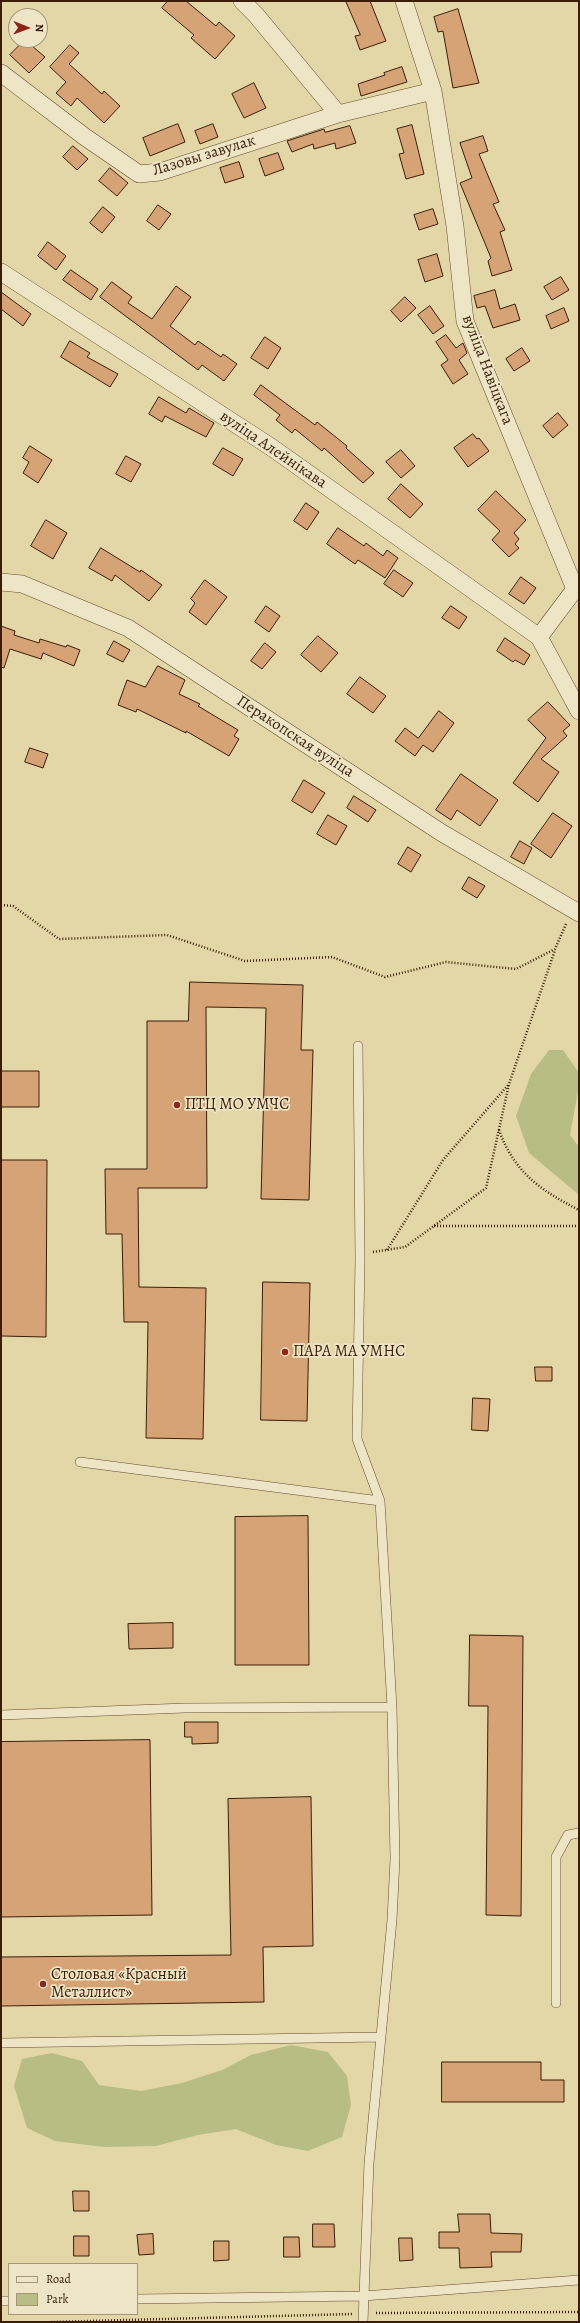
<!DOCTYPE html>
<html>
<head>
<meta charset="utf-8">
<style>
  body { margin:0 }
  #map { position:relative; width:580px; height:2323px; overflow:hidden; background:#e4d7a7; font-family:Alegreya,serif }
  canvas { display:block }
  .frame { position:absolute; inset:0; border:2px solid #3b1d07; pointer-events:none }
  .legend { position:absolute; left:8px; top:2263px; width:130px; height:52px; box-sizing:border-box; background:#ede5c6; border:1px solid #a6957a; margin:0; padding:5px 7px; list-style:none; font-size:12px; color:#3b1d07 }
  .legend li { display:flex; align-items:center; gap:8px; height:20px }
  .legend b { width:20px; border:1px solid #a6957a }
  .north { position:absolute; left:8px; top:8px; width:40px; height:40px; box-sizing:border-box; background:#ede5c6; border:1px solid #a6957a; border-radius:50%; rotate:91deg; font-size:11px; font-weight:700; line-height:16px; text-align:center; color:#3b1d07 }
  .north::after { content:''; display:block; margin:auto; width:14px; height:18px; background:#8f2418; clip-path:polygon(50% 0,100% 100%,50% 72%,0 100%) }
</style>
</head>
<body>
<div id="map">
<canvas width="580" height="2323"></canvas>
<div class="frame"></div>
<ul class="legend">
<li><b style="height:5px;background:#ede5c6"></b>Road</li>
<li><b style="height:11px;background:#b7bd85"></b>Park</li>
</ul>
<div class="north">N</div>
</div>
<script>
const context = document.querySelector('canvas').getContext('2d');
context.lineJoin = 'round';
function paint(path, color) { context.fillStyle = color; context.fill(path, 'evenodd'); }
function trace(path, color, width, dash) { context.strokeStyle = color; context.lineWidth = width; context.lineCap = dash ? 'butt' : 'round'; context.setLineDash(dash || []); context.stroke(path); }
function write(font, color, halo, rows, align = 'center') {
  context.font = font + ' Alegreya,serif'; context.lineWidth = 3.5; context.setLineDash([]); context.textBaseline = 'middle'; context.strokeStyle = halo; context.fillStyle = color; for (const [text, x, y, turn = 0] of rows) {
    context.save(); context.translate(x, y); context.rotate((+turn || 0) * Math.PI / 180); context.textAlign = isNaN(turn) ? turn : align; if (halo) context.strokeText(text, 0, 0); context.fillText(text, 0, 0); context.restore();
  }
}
paint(new Path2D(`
  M549 1050H563L579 1073V1086L570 1135 579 1147V1195L529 1153 516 1116 531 1074Z
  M291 2045 328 2052 347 2076 351 2105 342 2137 308 2151 276 2145 236 2129 198 2135 156 2146 104 2147 55 2141 27 2128 14 2086 22 2059 52 2053 82 2061 99 2085 141 2091 182 2083 222 2070 251 2055Z`), '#b7bd85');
const building = new Path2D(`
  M168 1H186L216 26 219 22 235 36 215 59 191 38 194 35 162 8Z
  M346 1H370L386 41 360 50 355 36 360 35Z
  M458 9 479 83 453 88 443 31 438 32 434 17Z
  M25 40 45 57 29 73 10 55Z
  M70 45 79 53 69 64 102 94 104 91 120 106 104 123 77 98 71 106 56 93 66 82 50 67Z
  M402 67 407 82 361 96 358 84 385 75 384 73Z
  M254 83 266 108 244 118 232 94Z
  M178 124 185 142 150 156 143 138Z
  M213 124 218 137 200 144 195 131Z
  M412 125 424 174 406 179 399 154 404 153 397 129Z
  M350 126 356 143 336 149 335 143 314 149 313 144 292 152 287 141 324 129 325 132Z
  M483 136 488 151 479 154 499 202 493 204 505 230 500 232 512 270 492 276 488 261 491 258 460 183 472 178 460 143Z
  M73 146 88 159 77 170 63 157Z
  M278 153 284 169 265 176 259 159Z
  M239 162 244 177 225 183 220 168Z
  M110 168 128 183 117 196 99 181Z
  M158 205 171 214 159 230 147 221Z
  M103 207 115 217 102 233 90 223Z
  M433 209 438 224 419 230 414 215Z
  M48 242 66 256 56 270 38 256Z
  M437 254 443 276 425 282 418 260Z
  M71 270 98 289 91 300 63 280Z
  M561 277 569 290 552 300 544 287Z
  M112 282 132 297 128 303 152 319 176 286 191 297 170 326 195 345 198 341 221 357 223 354 237 364 224 381 202 365 198 370 100 297Z
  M495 290 500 309 515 304 520 320 493 328 485 306 477 308 474 296Z
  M1 292 31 314 23 326 1 309Z
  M405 297 416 308 401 322 391 311Z
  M430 306 444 326 433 334 418 315Z
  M564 308 569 321 551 329 546 316Z
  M446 335 456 348 463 343 467 353 459 360 468 374 453 384 441 365 448 360 436 342Z
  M265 337 281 348 268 369 251 358Z
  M70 341 90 353 87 357 118 374 110 387 61 357Z
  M522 348 530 361 514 371 506 359Z
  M261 385 315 425 317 422 347 446 346 448 374 473 363 483 324 448 322 451 295 429 292 433 276 420 280 415 254 395Z
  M159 397 186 413 189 408 214 423 206 437 165 416 162 422 149 414Z
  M558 413 568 425 553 438 543 426Z
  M473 434 477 439 479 438 489 451 468 467 454 448Z
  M30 446 52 460 38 483 23 473 29 462 23 458Z
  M223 448 243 459 233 476 213 464Z
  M401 450 415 466 401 478 386 462Z
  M126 456 141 464 131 482 116 474Z
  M401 484 423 504 410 518 388 499Z
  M496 491 526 520 514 533 519 539 515 544 519 548 509 557 492 540 500 531 478 510Z
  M306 503 319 512 307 530 294 521Z
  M46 520 67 533 53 559 31 546Z
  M338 528 364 546 366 543 383 556 387 550 398 558 385 578 358 560 355 564 327 544Z
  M101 548 140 572 141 570 162 585 149 601 115 575 112 581 89 568Z
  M394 570 413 583 403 597 384 584Z
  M521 577 536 588 524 604 509 594Z
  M205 580 227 597 206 625 189 612 195 603 191 599Z
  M266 606 280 616 269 632 255 622Z
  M451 606 467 617 459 629 442 618Z
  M1 626 15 631 14 635 39 643 40 639 66 647 67 645 80 650 74 666 43 653 41 659 10 649 4 668 1 667Z
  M318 636 338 653 321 672 301 655Z
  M505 638 530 655 524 665 515 660 513 662 497 651Z
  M114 641 130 650 123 662 107 654Z
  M265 643 276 652 262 669 251 661Z
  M158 666 185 680 179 694 200 704 198 706 238 730 234 736 239 739 229 756 186 731V733L137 709 136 712 118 705 127 680 145 687Z
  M360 677 386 696 373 713 347 694Z
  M548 702 570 725 563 731 567 736 541 759 559 772 538 802 513 783 546 738 528 720Z
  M439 711 454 723 433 752 423 745 415 756 395 741 405 728 418 738Z
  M30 748 48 754 43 768 25 762Z
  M461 774 498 800 480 826 457 810 451 820 436 810Z
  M304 780 325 793 312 813 292 801Z
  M354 796 376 810 368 822 347 808Z
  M553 813 572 826 551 858 531 844Z
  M328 815 347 826 336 845 317 834Z
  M520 841 532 848 524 864 511 857Z
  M408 847 421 855 411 872 398 864Z
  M469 877 485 886 477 898 462 889Z
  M190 982 303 985 301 1050H313L309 1200 261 1199 266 1008 206 1007 207 1188H138L139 1287 206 1288 203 1439 146 1438 148 1322H124L122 1234H106L105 1169H147V1021H188Z
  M1 1071H39V1107H1Z
  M1 1160H47L46 1337 1 1336Z
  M263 1282 310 1283 307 1421 261 1420Z
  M535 1367H552V1381H536Z
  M473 1398 490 1399 488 1431 472 1430Z
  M308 1516 309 1665H235V1517Z
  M173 1623V1648L129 1649 128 1624Z
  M470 1635 523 1636 521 1916 486 1915 488 1706H469Z
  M185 1722H218V1743L192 1744V1737H185Z
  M150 1740 152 1915 1 1917V1742Z
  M311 1797 313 1946 263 1947 264 2002 1 2006V1957L231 1955 228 1799Z
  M442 2062H541V2080H564V2102H442Z
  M73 2191H89V2211H74Z
  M458 2214H490L491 2233 522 2234 521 2252H491L492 2267 460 2268 459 2248H439V2232H459Z
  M313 2224H334L335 2247H313Z
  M153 2234 154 2254 139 2255 137 2235Z
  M74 2236H89V2256H74Z
  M284 2237H299L300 2257H284Z
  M399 2238H412L413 2260 400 2261Z
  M214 2241H229V2260L214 2261Z`);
paint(building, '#d5a375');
trace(building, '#3b1d07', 1);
const lane = new Path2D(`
  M358 1046 360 1259 357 1439 380 1501 392 1707 395 1859 392 1920 369 2163 363 2322
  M80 1462 380 1501
  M1 1715 185 1708 392 1707
  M556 2003V1857L568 1835 579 1833
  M1 2043 380 2037
  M137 2299 363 2296 579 2280
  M1 2301H9`);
const street = new Path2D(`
  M242 1 256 15 338 114
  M404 1 433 91 455 226 465 321 575 589 539 637 579 711
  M1 73 85 137 139 174 160 172 338 114 433 91
  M1 272 271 447 539 637
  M1 582 22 584 128 628 442 833 579 913`);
trace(lane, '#654c2f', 10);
trace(street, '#654c2f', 18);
trace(new Path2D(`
  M1 905 13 906 59 939 167 935 245 961 332 957 385 977 446 962 516 969 555 949 566 924
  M499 1130C514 1172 540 1190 579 1210
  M434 1226H579
  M387 1250 443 1160 509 1084
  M373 1252 405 1247 486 1188 509 1084 555 950
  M376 2313 579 2312
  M51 2322 353 2314`), '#3b1d07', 2.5, [1, 2]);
trace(lane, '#ede5c6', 9);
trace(street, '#ede5c6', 17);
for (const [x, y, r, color] of [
  [177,1105,4,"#8f2418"],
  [285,1352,4,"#8f2418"],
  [43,1984,4,"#8f2418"]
]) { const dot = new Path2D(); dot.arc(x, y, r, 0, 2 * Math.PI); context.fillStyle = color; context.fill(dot); trace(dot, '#ede5c6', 1.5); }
write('16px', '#3b1d07', '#ede5c6', [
  ["Лазовы завулак",204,156,-17],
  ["вуліца Навіцкага",487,370,69],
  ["вуліца Алейнікава",273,450,34],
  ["Перакопская вуліца",295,737,33]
]);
write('16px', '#3b1d07', '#ede5c6', [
  ["ПТЦ МО УМЧС",185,1105],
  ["ПАРА МА УМНС",293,1352],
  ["Столовая «Красный",51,1975],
  ["Металлист»",51,1993]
], 'left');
</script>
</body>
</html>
